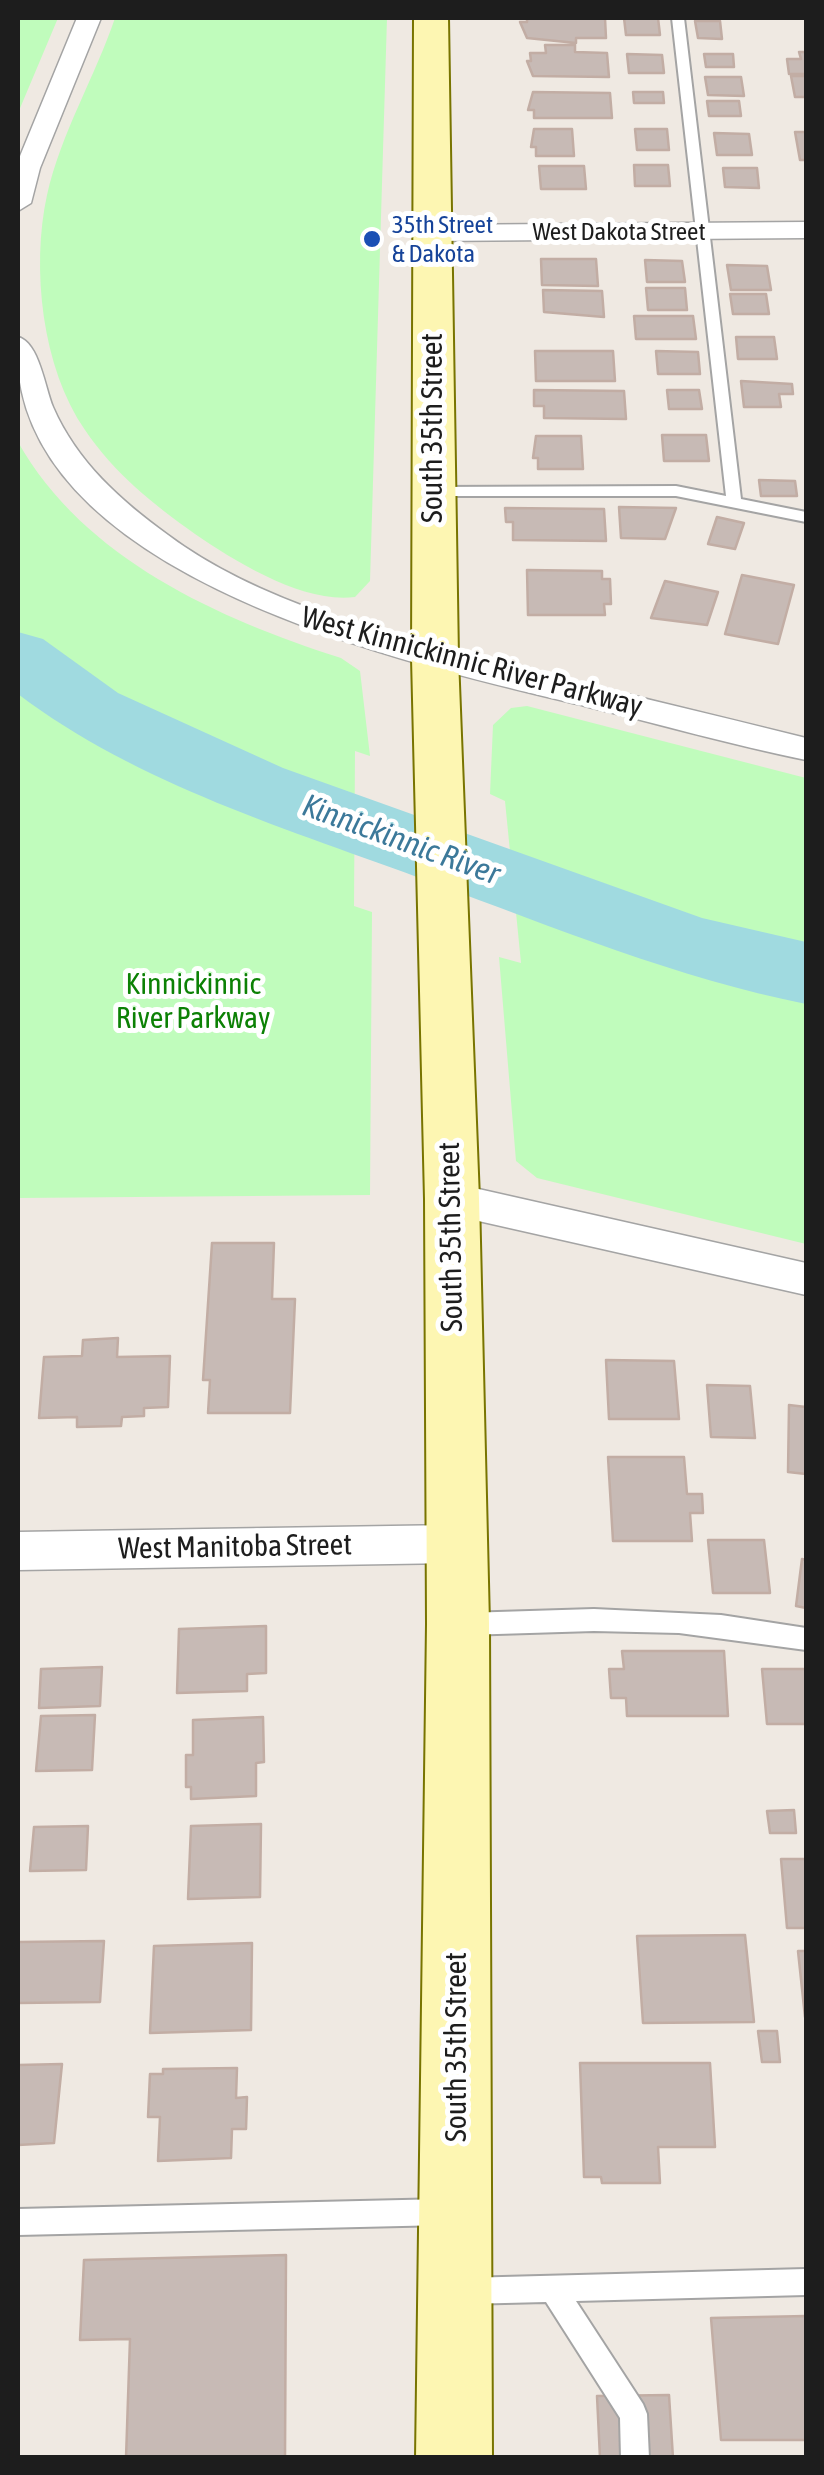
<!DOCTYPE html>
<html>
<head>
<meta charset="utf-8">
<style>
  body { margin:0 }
  #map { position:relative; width:824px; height:2475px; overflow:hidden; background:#efe9e2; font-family:"Asap Condensed",sans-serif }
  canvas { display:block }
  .frame { position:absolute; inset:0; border:20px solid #1d1d1d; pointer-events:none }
</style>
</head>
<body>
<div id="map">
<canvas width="824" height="2475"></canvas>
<div class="frame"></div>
</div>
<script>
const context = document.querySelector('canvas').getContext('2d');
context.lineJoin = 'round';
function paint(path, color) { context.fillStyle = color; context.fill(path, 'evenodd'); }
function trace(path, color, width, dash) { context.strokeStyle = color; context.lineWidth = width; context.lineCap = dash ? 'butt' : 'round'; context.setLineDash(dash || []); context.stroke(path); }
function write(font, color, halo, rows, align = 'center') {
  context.font = font + ' "Asap Condensed",sans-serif'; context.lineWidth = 10; context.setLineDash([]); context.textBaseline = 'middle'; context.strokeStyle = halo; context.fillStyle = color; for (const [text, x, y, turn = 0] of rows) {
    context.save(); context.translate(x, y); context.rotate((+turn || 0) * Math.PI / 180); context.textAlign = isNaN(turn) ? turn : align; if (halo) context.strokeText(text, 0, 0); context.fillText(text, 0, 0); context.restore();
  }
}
paint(new Path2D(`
  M18 18H58L18 113Z
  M115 18H387L370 581 355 597C304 604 236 562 195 534 153 504 114 473 85 430 42 368 31 268 47 195 61 133 95 77 115 18Z
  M18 442C84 559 219 619 341 658L360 671 370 756 355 751 354 906 372 912 370 1195 18 1198Z
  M527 706 806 778V1244L537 1178 516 1161 499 957 521 963 505 801 490 794 493 725 511 708Z`), '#c0fcbc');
paint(new Path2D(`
  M18 632 43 639 118 693 283 768 702 918 806 942V1004C677 978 555 928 431 882 291 830 138 785 18 694Z`), '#a0dae0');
const building = new Path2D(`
  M527 18H605L606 38H576V43L527 38 520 22H527Z
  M624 18H658L660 35H626Z
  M695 21H720L722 39 698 38Z
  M545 45H575V52L607 53 609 77 533 76 527 61H531L530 53H546Z
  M799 52H806V74H789L787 59H801Z
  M627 54 662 55 664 73H629Z
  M704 54H733L734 67H706Z
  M791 76H806V97H795Z
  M705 77H741L744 96 708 95Z
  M533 92 610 93 612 118H534V110H528Z
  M633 92H663L664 103H634Z
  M707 101H739L741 116H709Z
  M534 129H572L574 156H536V147H531Z
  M635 129H667L669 150H637Z
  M795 132H806V160H800Z
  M714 133 749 134 752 155H717Z
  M634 165H668L670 186H635Z
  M539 166H584L586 189H541Z
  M723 168H757L759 188 725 187Z
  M541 259H596L598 286 542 285Z
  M645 260 682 261 685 282H647Z
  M727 265 767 266 771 290H731Z
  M646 288H685L687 310H648Z
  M543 290 602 291 604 317 544 312Z
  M730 294H766L769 314H733Z
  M634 316H693L696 339H636Z
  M736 337H774L777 359H738Z
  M535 351H613L615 381H536Z
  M656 351 698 352 700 374H658Z
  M741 381 792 384 793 394H779L781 407H744Z
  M534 390 624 391 626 419 544 418V406H534Z
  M667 390H699L702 409H669Z
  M662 435H706L709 461H664Z
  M536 436H581L583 469H538V458H533Z
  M759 480 795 481 797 496H761Z
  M619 507 676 508 665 539 621 538Z
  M505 508 604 509 606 541 513 540V522H506Z
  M717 517 744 523 735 549 708 544Z
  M527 570 602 571V579H610L611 604H604L605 615H528Z
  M742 575 794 585 778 644 725 634Z
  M665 581 718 592 707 625 651 618Z
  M212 1243H274L272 1299H295L290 1413H208L210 1380H203Z
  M118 1338 117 1357 170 1356 168 1407 144 1408V1416L122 1417 121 1426 77 1427V1417L39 1418 44 1357 82 1356 83 1340Z
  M606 1360 674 1361 679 1419H609Z
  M707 1385 750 1386 755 1438 711 1437Z
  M789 1405 806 1407V1474L788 1472Z
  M608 1457H684L687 1494H702L703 1513H690L692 1541H613Z
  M708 1540H764L770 1593H713Z
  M802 1559 806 1560V1608L796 1606Z
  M266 1626V1673L247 1674V1691L177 1693 179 1629Z
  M622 1651H724L728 1716H627L626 1698H611L609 1669H624Z
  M102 1667 100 1706 39 1708 41 1669Z
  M762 1669H806V1724H767Z
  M95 1715 92 1770 36 1771 41 1716Z
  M263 1717 264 1762 256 1763V1796L191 1799V1787H186V1755H193V1720Z
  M794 1810 796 1833H770L767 1811Z
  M261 1824 260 1897 188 1899 191 1826Z
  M88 1826 86 1870 30 1871 34 1827Z
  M781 1859H806V1928H787Z
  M745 1935 754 2022 643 2023 637 1936Z
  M104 1941 100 2002 18 2003V1942Z
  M252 1943 251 2030 150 2033 154 1946Z
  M798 1951H806V2017H805Z
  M758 2031H777L780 2062H762Z
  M580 2063H710L715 2147H658L660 2183H602L601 2177H584Z
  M62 2064 54 2143 18 2145V2065Z
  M237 2068 236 2098 247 2097 246 2129H232L231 2158 158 2161 160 2117H148L150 2074H163V2069Z
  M286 2255 285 2458H126L130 2339 80 2340 84 2260Z
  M806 2316V2440H721L711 2318Z
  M669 2395 673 2458H600L597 2396Z`);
paint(building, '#c7bab5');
trace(building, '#c2ada4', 2.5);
const service = new Path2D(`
  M672 18H684L741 499 806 512V522L676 496H428L425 492 433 487 676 486 726 496Z
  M594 1609 721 1615 806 1628V1650L679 1633 594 1631 465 1635 457 1632 454 1624 457 1616 465 1613Z
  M445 2199 454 2203 458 2212 454 2221 445 2225 18 2235V2209Z
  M806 2269V2295L576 2301 643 2404 647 2414 649 2458H621L620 2418 546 2302 464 2304 455 2300 451 2291 455 2282 464 2278Z`);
const minor = new Path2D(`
  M77 18H101L40 168 31 203 18 211V161Z
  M806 222V238L431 241 418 233 431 225Z
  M18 337C39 342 45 388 53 407 77 462 121 501 168 535 264 607 405 640 520 668 615 692 711 714 806 738V760C732 745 659 724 585 706 410 664 1 575 18 337Z
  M452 1183 806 1263V1295L452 1215 439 1210 433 1199 439 1188Z
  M453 1525 468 1530 474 1544 468 1558 453 1563 18 1570V1532Z`);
const secondary = new Path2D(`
  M414 18H448L458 658 479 1199 489 1624 492 2458H416L427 1624 425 1199 412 658Z`);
trace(service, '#a4a4a4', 4);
trace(minor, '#a4a4a4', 3);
trace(secondary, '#787400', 4);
paint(service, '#fff');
paint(minor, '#fff');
paint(secondary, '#fdf6b2');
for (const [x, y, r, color] of [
  [372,239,10,"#1a4fb4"]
]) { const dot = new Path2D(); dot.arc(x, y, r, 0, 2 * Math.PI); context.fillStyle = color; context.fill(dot); trace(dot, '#fff', 4); }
write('25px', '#164399', '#fff', [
  ["35th Street",392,225],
  ["& Dakota",392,254]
], 'left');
write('25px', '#1d1d1d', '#fff', [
  ["West Dakota Street",619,232]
]);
write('30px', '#1d1d1d', '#fff', [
  ["South 35th Street",433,428,-90],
  ["West Kinnickinnic River Parkway",472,662,15],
  ["South 35th Street",451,1237,-91],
  ["West Manitoba Street",235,1547,-1],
  ["South 35th Street",457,2047,-90]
]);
write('30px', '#0c8105', '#fff', [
  ["Kinnickinnic",193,985],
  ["River Parkway",193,1019]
]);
write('italic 32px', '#3c799a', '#fff', [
  ["Kinnickinnic River",401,840,20]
]);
</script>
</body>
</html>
